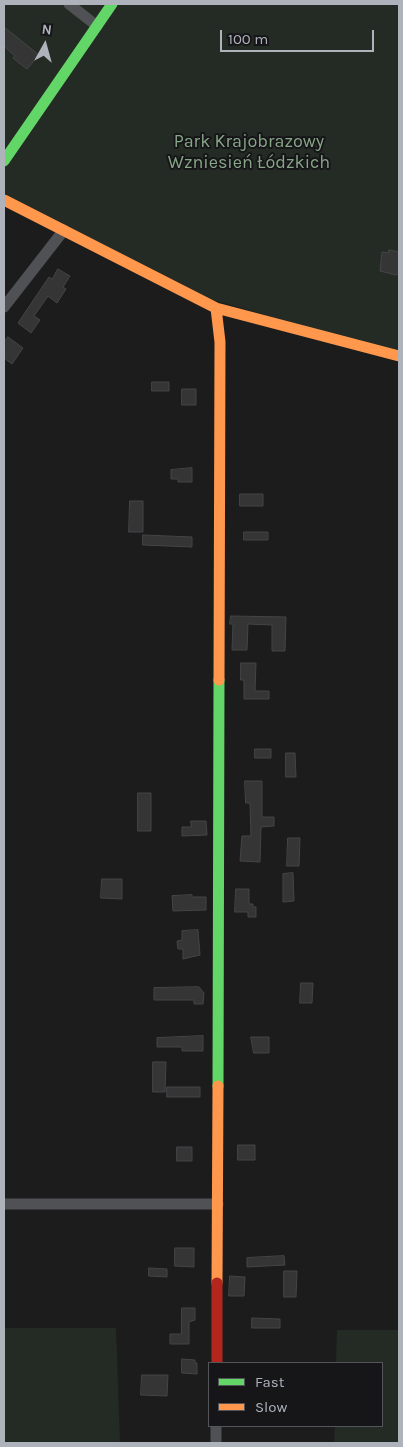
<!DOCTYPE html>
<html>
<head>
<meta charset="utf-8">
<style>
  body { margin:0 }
  #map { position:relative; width:403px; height:1447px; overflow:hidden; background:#1c1c1c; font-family:Karla,sans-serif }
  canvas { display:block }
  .frame { position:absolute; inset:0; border:5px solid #aeb3bb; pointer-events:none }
  .legend { position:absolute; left:208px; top:1362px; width:175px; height:65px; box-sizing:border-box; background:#161618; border:1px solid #535559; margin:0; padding:6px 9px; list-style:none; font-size:15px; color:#aeb3bb }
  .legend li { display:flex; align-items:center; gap:10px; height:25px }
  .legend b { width:25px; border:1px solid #535559 }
  .north { position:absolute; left:20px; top:20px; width:50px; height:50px; -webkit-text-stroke:4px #161618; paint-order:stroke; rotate:7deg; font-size:14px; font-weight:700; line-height:20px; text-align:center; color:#aeb3bb }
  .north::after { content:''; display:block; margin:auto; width:18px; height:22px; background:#aeb3bb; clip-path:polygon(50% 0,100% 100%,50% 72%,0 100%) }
  .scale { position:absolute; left:220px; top:30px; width:154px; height:22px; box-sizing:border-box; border:2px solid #aeb3bb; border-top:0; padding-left:6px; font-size:15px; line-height:18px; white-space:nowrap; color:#aeb3bb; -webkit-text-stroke:4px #161618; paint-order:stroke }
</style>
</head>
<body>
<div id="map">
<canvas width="403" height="1447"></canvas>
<div class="frame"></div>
<ul class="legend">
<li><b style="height:6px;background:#63d668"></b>Fast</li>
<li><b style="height:6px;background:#ff974d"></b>Slow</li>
</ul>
<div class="north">N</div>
<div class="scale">100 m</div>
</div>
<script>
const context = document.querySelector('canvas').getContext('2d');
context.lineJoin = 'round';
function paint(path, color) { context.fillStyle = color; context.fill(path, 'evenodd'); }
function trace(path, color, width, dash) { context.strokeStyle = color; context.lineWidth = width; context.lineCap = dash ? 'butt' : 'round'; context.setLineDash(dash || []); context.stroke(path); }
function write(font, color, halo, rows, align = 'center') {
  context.font = font + ' Karla,sans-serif'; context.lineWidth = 4; context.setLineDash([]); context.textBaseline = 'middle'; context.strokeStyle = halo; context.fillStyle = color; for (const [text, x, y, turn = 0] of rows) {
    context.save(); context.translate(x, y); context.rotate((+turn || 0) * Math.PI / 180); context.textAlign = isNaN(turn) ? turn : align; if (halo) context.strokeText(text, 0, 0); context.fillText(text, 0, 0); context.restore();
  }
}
paint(new Path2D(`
  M4 4H399V353L206 298 4 198Z
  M4 1328H116L120 1443H4Z
  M337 1330H399V1443H334L335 1426H382V1363H336Z`), '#242b24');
const building = new Path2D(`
  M4 27 39 55 27 69 13 58 15 56 4 46Z
  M389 250 399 252V273L396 275 380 271 382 252 388 253Z
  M58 269 70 276 63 287 66 289 57 303 48 296 34 316 40 320 31 333 18 323 49 277 52 279Z
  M8 337 23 348 12 364 4 358V343Z
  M152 382H169V391H152Z
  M182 389H196V405H182Z
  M192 468V482H178V479H171V470Z
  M240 494H263V506H240Z
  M130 501H143V532H129Z
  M244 532H268V540H244Z
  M143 535 192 537V547L143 545Z
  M231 616 286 617 285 651H272V625L248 624 247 650H232L233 624H230Z
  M241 663H256L255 691H269V699H244V680H241Z
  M255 749H271V758H255Z
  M286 753H295L296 777H286Z
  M245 781H262V817H274V826L261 827 260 862 240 861 242 836H251L250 803H246Z
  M138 793H151V831H138Z
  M191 821H206L207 835 182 836V827H191Z
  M288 838H300L299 866H287Z
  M293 873 294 901 283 902V874Z
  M102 879H122V899L101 898Z
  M236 889H249V904H253V907H256V917H248V912H235Z
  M192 895V897H206V910L173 911 172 896Z
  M198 930 200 955 183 959V949H178L177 941 182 940V931Z
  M301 983H313L312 1003H300Z
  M199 987 204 993 203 1004H194V1000H154V988Z
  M203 1036V1051H182V1047H157V1038Z
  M251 1037H269V1053H254Z
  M153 1062H166L165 1092H153Z
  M167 1087H200V1097H167Z
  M238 1145H255V1160H238Z
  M177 1147H192V1161H177Z
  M175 1248H194V1267L175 1266Z
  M284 1256 285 1265 247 1267V1258Z
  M149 1268 167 1269V1277L149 1276Z
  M284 1271H297L296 1297H284Z
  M230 1276 245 1277 244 1296H229Z
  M182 1308H195V1320L189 1322V1344H170V1334H181Z
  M252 1318 280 1319V1328H252Z
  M182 1359 195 1360V1363H197V1374L182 1373Z
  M142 1375H168L167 1396 141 1395Z`);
paint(building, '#353536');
trace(building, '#444548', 1);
trace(new Path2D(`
  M69 4 97 26
  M4 307 64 230
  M4 1204H218
  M216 1443V1426`), '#505155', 11);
trace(new Path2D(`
  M4 161 112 4
  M218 1086 219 680`), '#63d668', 11);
trace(new Path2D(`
  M4 200 216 308 399 356
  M216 308 220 342 219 680
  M217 1283 218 1086`), '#ff974d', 11);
trace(new Path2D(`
  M217 1363V1283`), '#b3261e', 11);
write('18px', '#87a587', '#161618', [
  ["Park Krajobrazowy",249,142],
  ["Wzniesień Łódzkich",249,163]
]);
</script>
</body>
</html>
